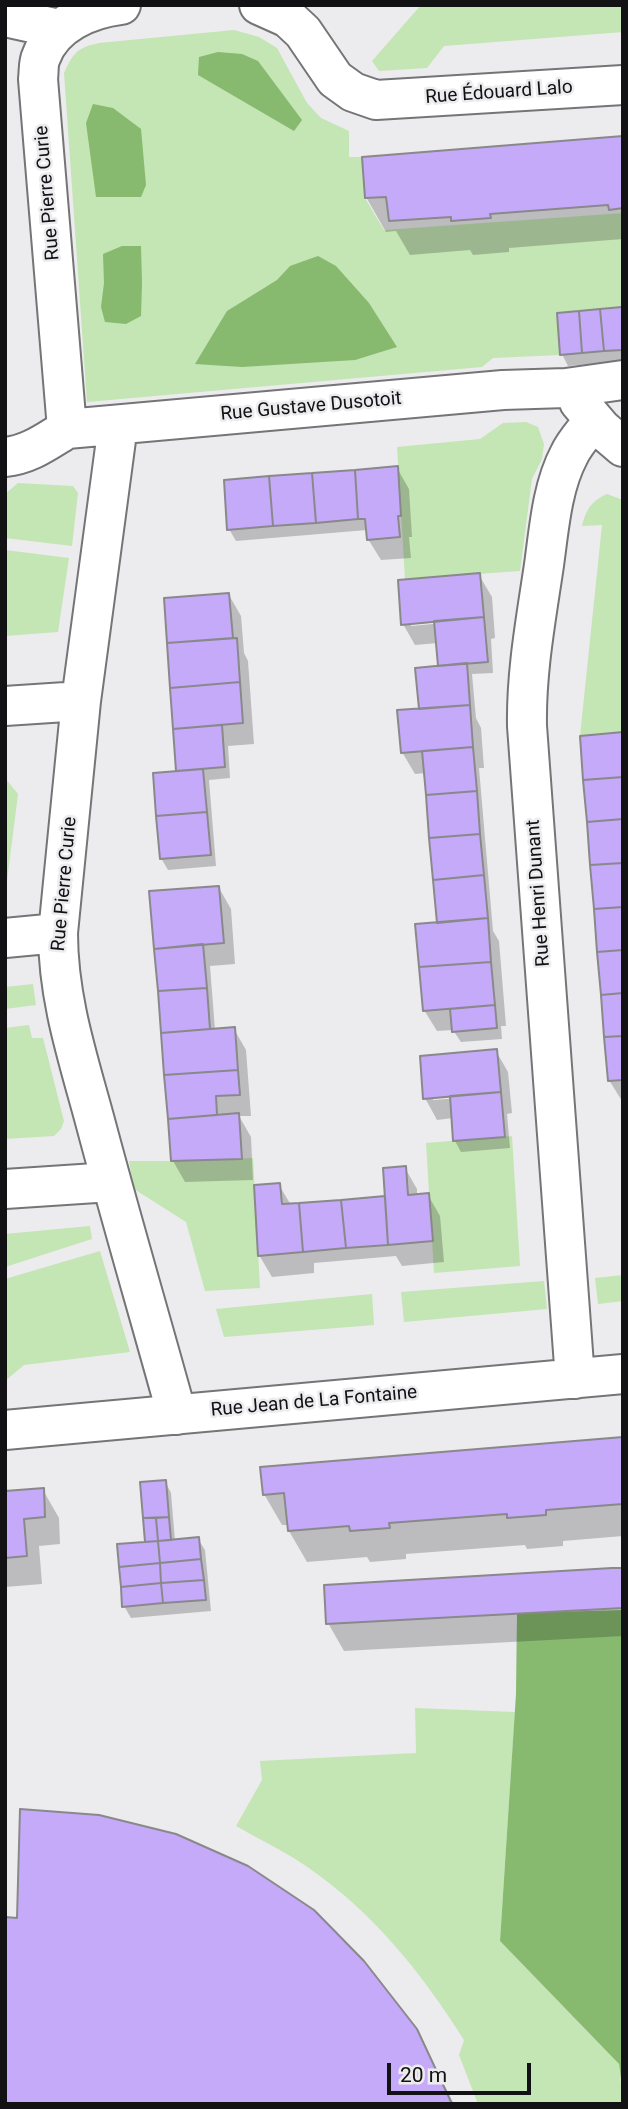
<!DOCTYPE html>
<html>
<head>
<meta charset="utf-8">
<style>
  body { margin:0 }
  #map { position:relative; width:628px; height:2109px; overflow:hidden; background:#ecebee; font-family:Roboto,sans-serif }
  canvas { display:block }
  .frame { position:absolute; inset:0; border:7px solid #121113; pointer-events:none }
  .scale { position:absolute; left:387px; top:2063px; width:144px; height:32px; box-sizing:border-box; border:4px solid #121113; border-top:0; padding-left:9px; font-size:21px; line-height:24px; white-space:nowrap; color:#121113; -webkit-text-stroke:5px #ecebee; paint-order:stroke }
</style>
</head>
<body>
<div id="map">
<canvas width="628" height="2109"></canvas>
<div class="frame"></div>
<div class="scale">20 m</div>
</div>
<script>
const context = document.querySelector('canvas').getContext('2d');
context.lineJoin = 'round';
function paint(path, color) { context.fillStyle = color; context.fill(path, 'evenodd'); }
function trace(path, color, width, dash) { context.strokeStyle = color; context.lineWidth = width; context.lineCap = dash ? 'butt' : 'round'; context.setLineDash(dash || []); context.stroke(path); }
function write(font, color, halo, rows, align = 'center') {
  context.font = font + ' Roboto,sans-serif'; context.lineWidth = 5; context.setLineDash([]); context.textBaseline = 'middle'; context.strokeStyle = halo; context.fillStyle = color; for (const [text, x, y, turn = 0] of rows) {
    context.save(); context.translate(x, y); context.rotate((+turn || 0) * Math.PI / 180); context.textAlign = isNaN(turn) ? turn : align; if (halo) context.strokeText(text, 0, 0); context.fillText(text, 0, 0); context.restore();
  }
}
paint(new Path2D(`
  M421 5H623V32L444 46 427 68 379 71 372 61Z
  M234 30 259 37 277 48 307 103 321 118 349 131V157H362L365 198 384 230 623 213V307L558 313 560 355 493 358 482 367 87 402 64 73C74 52 77 48 99 43Z
  M526 422 538 427 544 444 542 459 532 479 520 571 405 579 397 447 480 439 503 423Z
  M18 483 73 486 78 493 72 546 5 538V494Z
  M607 494 623 500V628L621 630 623 732 580 736 602 525 582 526C586 510 591 501 607 494Z
  M5 550 69 558 58 632 5 636Z
  M5 778 18 794 5 897Z
  M33 984 36 1005 5 1009V987Z
  M29 1025 32 1038H43L64 1121 61 1129 54 1136 5 1139V1028Z
  M512 1136 520 1266 434 1273 426 1143Z
  M253 1158 260 1288 205 1291 186 1222 134 1189 129 1161H171Z
  M90 1226 92 1239 5 1267V1234Z
  M100 1251 130 1352 24 1365 5 1381V1279Z
  M623 1275V1301L598 1304 595 1278Z
  M544 1281 547 1309 404 1322 401 1292Z
  M372 1294 374 1325 224 1337 216 1309Z
  M415 1708 515 1712 500 1941 619 2064 623 2104H478L459 2055 464 2040C422 1973 372 1911 306 1866 284 1851 259 1839 236 1826L262 1780 260 1761 416 1753Z`), '#c4e5b4');
paint(new Path2D(`
  M218 52 242 54 258 61 302 120 294 131 198 75 199 57Z
  M93 104 113 108 141 129 146 185 141 197H96L86 123Z
  M122 246H141L142 283 141 316 126 324 105 322 101 307 104 283 103 254Z
  M318 256 336 266 369 303 397 347 355 360 242 367 195 364 227 311 277 280 290 266Z
  M623 1610V2095L619 2064 500 1941 516 1694 517 1613Z`), '#87b96f');
paint(new Path2D(`
  M623 138V239L509 248V252L473 255 470 250 410 255 396 231 386 232 366 197Z
  M623 309V361L568 366 562 354 559 315Z
  M397 468 409 489 412 537H409L411 558 381 560 368 539 367 530 236 541 229 529Z
  M479 575 492 597 495 638 491 639 493 673 472 674 476 718 481 728 484 768H479L493 931 499 941 506 1026H501L502 1039 461 1042 453 1030 437 1031 424 1010 438 924 426 773 415 774 402 752 440 667 438 643 415 645 403 624ZM442 619 443 623 411 626V622Z
  M229 595 241 616 244 653 248 661 254 744 228 746 230 778 209 780 216 866 168 870 161 858 177 772 166 600Z
  M623 733V1101H622L609 1080Z
  M219 888 231 909 235 964 210 966 215 1030 234 1029 246 1050 251 1116H239L251 1137 253 1180 185 1182 173 1161 156 948Z
  M496 1051 508 1072 512 1113 507 1114 510 1148 461 1152 455 1141 453 1118 437 1120 425 1098ZM459 1094V1098L433 1100V1096Z
  M405 1168 417 1189V1196L428 1195 440 1216 444 1262 402 1266 396 1256 314 1263V1273L272 1277 259 1255 279 1185 291 1205 384 1198Z
  M623 1439V1536L563 1541V1546L527 1549 525 1545 406 1554V1559L370 1562 367 1557 307 1562 289 1531V1525H282L264 1494Z
  M165 1481 171 1493 175 1541 198 1539 205 1550 211 1611 131 1618 124 1606 147 1543 142 1484Z
  M43 1490 59 1518 60 1544 39 1546 42 1584 5 1587V1493Z
  M623 1569V1636L344 1651 328 1623Z
  M416 2030 454 2104H5Z`), '#0003');
const building = new Path2D(`
  M623 136V208L609 210 608 205 490 214 491 218 451 221V217L389 221 386 197 365 198 362 157Z
  M622 307 623 350 604 351 600 309Z
  M600 309 604 351 582 353 579 311Z
  M579 311 582 353 560 355 557 313Z
  M398 466 401 516H398L400 537 367 540 365 519H358L355 470Z
  M355 470 358 519 316 523 312 473Z
  M312 473 316 523 273 526 269 476Z
  M269 476 273 526 227 530 224 480Z
  M480 573 484 617 401 625 398 580Z
  M229 593 233 638 167 643 164 598Z
  M484 617 488 662 438 666 434 621Z
  M237 638 240 682 170 688 167 643Z
  M467 663 470 705 419 709 415 668Z
  M240 682 243 723 173 729 170 688Z
  M470 705 473 747 401 753 397 710Z
  M222 725 225 767 176 771 173 729Z
  M623 732V777L583 780 580 736Z
  M473 747 477 791 426 795 422 751Z
  M203 769 207 812 156 816 153 773Z
  M623 777V819L587 822 583 780Z
  M477 791 480 834 429 838 426 795Z
  M207 812 211 855 160 859 156 816Z
  M623 819V863L590 865 587 822Z
  M480 834 484 875 433 880 429 838Z
  M623 863V907L594 909 590 865Z
  M484 875 488 918 437 923 433 880Z
  M219 886 224 943 154 949 149 891Z
  M623 907V950L597 952 594 909Z
  M488 918 491 962 419 967 415 924Z
  M203 944 207 988 158 991 154 949Z
  M623 950V993L601 995 597 952Z
  M491 962 495 1005 423 1011 419 967Z
  M207 988 210 1029 161 1033 158 991Z
  M623 993V1036L604 1037 601 995Z
  M495 1005 497 1028 452 1032 450 1009Z
  M235 1027 238 1070 164 1075 161 1033Z
  M623 1036V1080L608 1081 604 1037Z
  M497 1049 501 1092 423 1099 420 1056Z
  M238 1070 240 1095 216 1096 217 1115 168 1119 164 1075Z
  M501 1092 505 1137 453 1141 450 1096Z
  M239 1113 242 1159 171 1161 168 1119Z
  M406 1166 408 1195 429 1193 433 1241 388 1245 383 1168Z
  M280 1183 282 1204 299 1203 303 1252 258 1256 254 1185Z
  M385 1196 388 1245 346 1248 341 1200Z
  M341 1200 346 1248 303 1252 299 1203Z
  M623 1437V1504L546 1510V1515L507 1518V1514L389 1523 390 1528 350 1531 349 1526 288 1531 284 1493 263 1495 260 1467Z
  M166 1480 169 1517 143 1518 140 1482Z
  M44 1488 45 1517 24 1519 27 1556 5 1558V1491Z
  M169 1517 171 1540 158 1541 156 1518Z
  M143 1518H156L158 1541 145 1542Z
  M199 1537 201 1559 160 1563 158 1541Z
  M158 1541 160 1563 119 1567 117 1544Z
  M201 1559 204 1580 161 1583 160 1563Z
  M160 1563 161 1583 121 1587 119 1567Z
  M612 1568H623V1608L326 1624 324 1585Z
  M204 1580 206 1600 163 1603 161 1583Z
  M161 1583 163 1603 122 1607 121 1587Z
  M20 1809 99 1815 176 1834 248 1866 314 1910 364 1961 417 2029 452 2104H5V1917L17 1918Z`);
paint(building, '#c5aafa');
trace(building, '#89888b', 2);
const minor = new Path2D(`
  M259 5 288 18 303 32 335 79 353 92 376 100 623 85
  M5 17 59 29
  M579 402 602 429 623 447
  M118 425 81 701 58 933C58 999 78 1058 95 1121 121 1219 150 1317 177 1415
  M67 429 38 79C39 72 38 63 41 57 53 24 89 9 121 5
  M5 457C29 455 47 441 67 429L503 390 566 388 623 380
  M5 706 81 701
  M5 938 58 933
  M5 1189 111 1182
  M575 1379 527 726C526 672 536 619 544 565 549 529 552 487 569 455 575 442 586 431 594 420
  M5 1430 623 1374`);
trace(minor, '#757477', 42);
trace(minor, '#fff', 38);
write('19px', '#121113', '#ecebee', [
  ["Rue Édouard Lalo",499,93,-4],
  ["Rue Pierre Curie",48,193,-95],
  ["Rue Gustave Dusotoit",311,407,-5],
  ["Rue Pierre Curie",65,884,-85],
  ["Rue Henri Dunant",539,893,-94],
  ["Rue Jean de La Fontaine",314,1402,-5]
]);
</script>
</body>
</html>
